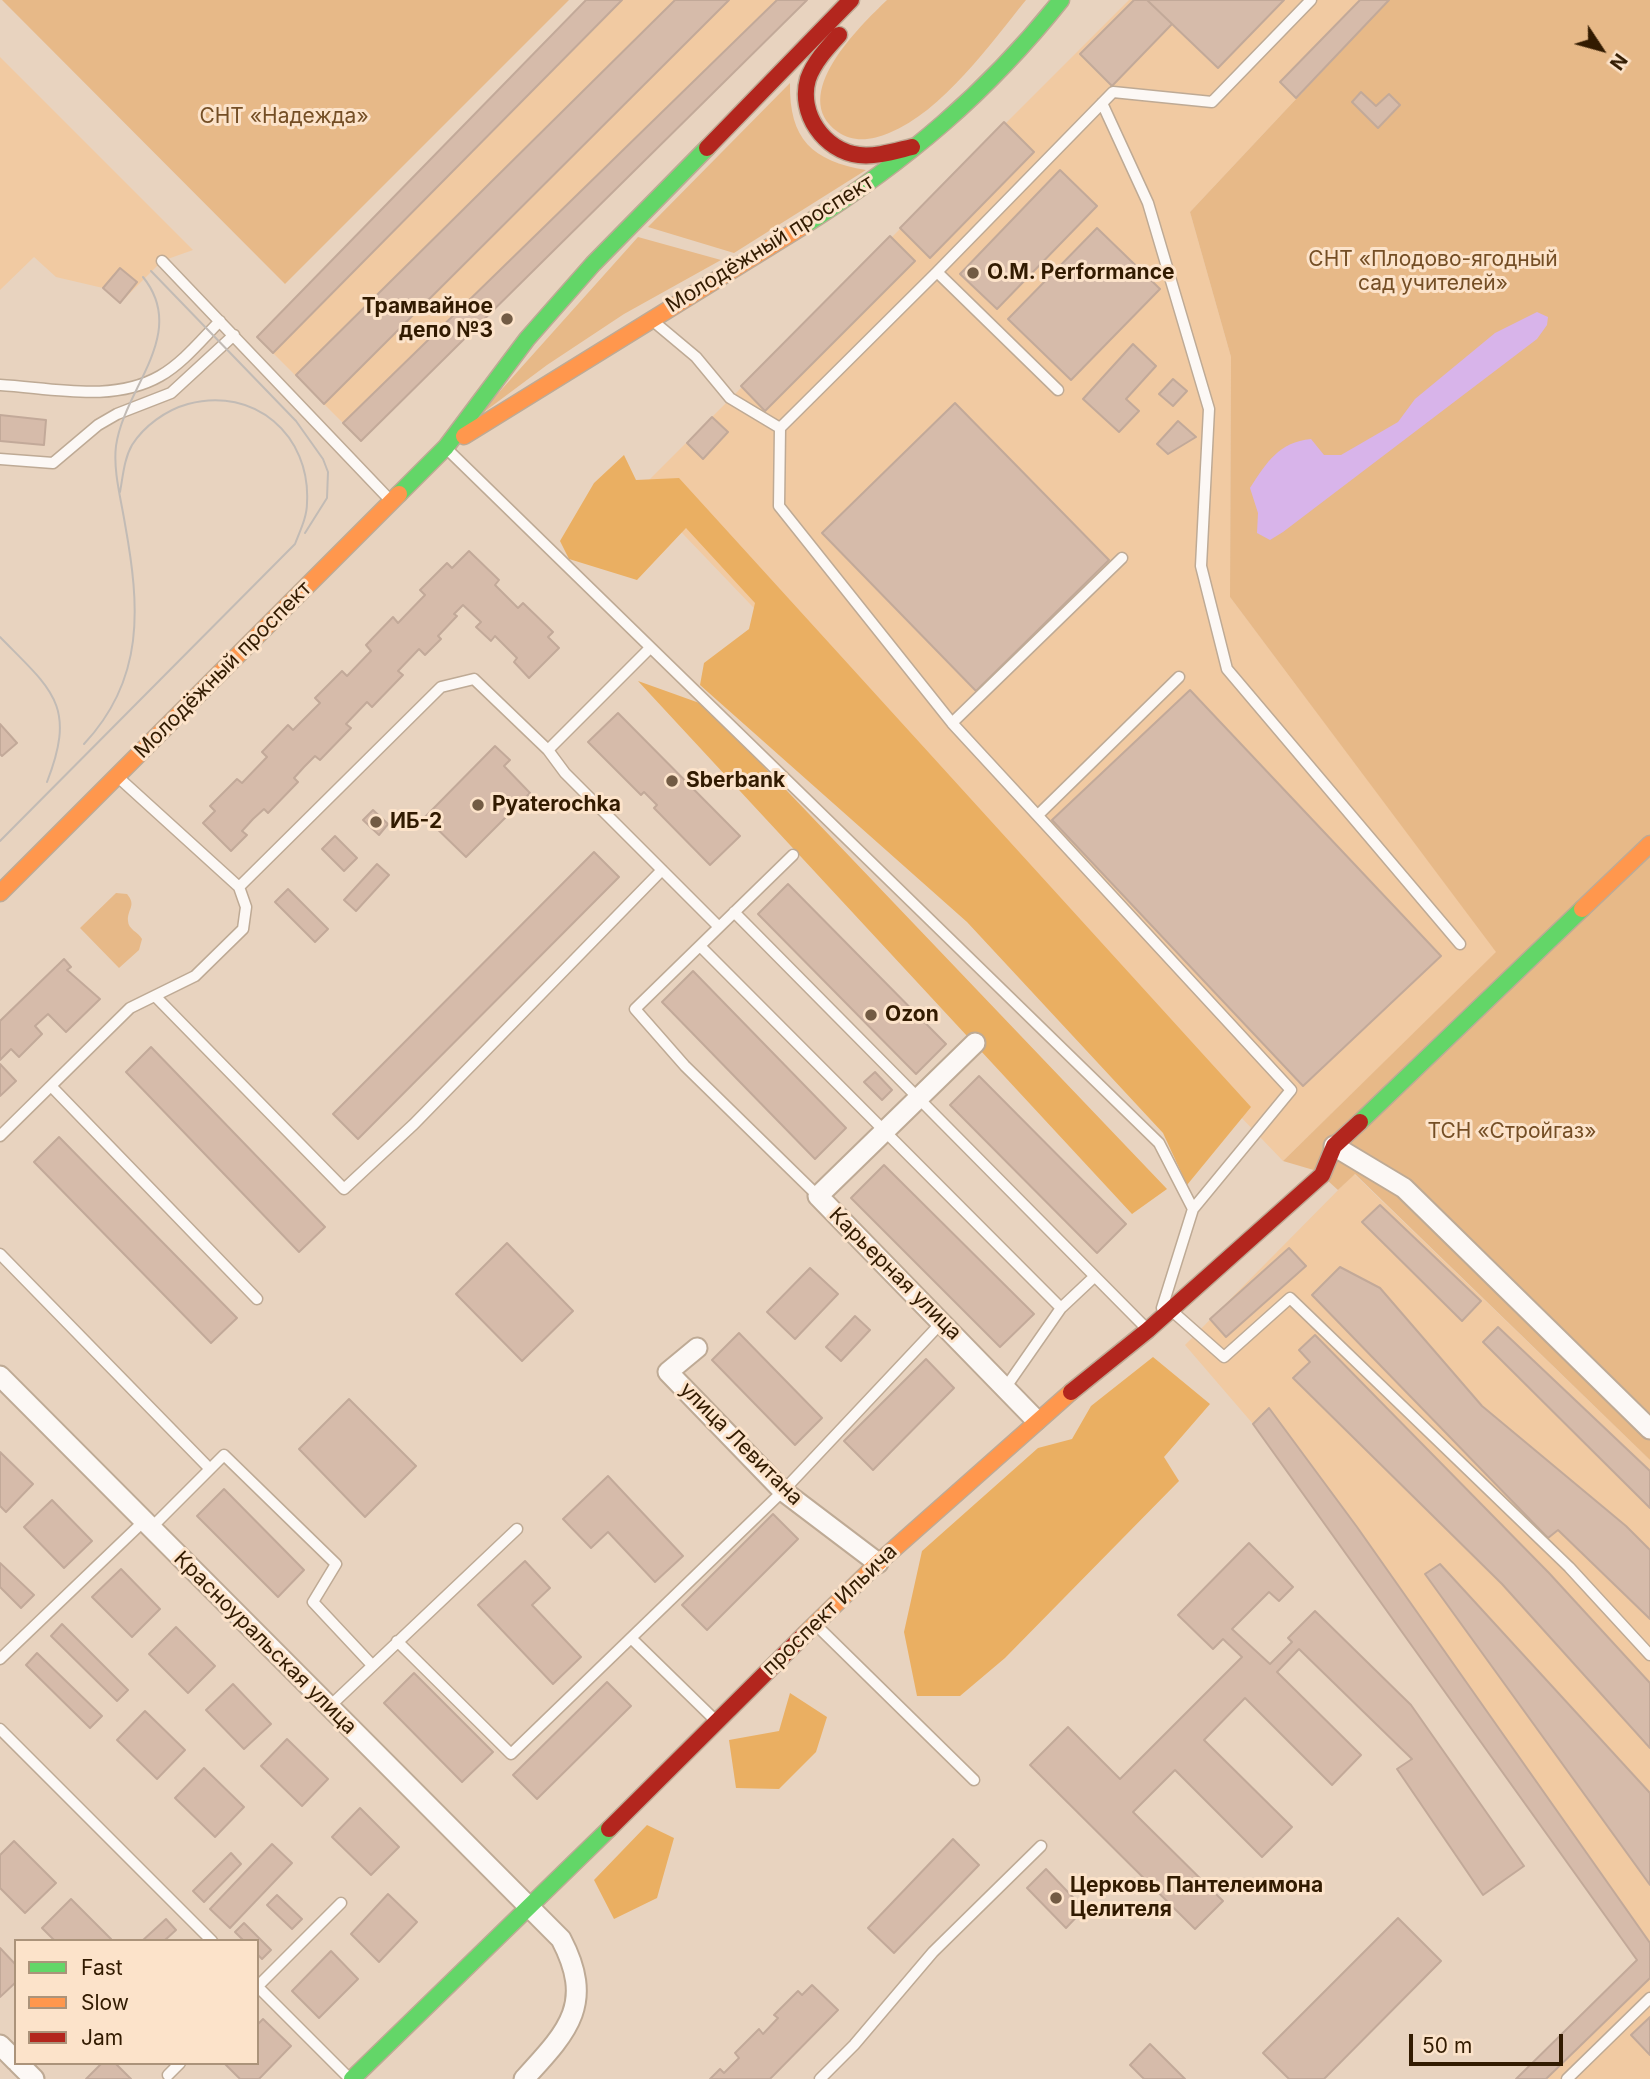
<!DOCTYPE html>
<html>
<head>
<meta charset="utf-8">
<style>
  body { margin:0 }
  #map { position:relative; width:1650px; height:2079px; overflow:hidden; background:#e8d3bf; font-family:Inter,sans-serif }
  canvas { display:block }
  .legend { position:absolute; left:14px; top:1939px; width:245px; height:126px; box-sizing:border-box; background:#fce3ca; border:2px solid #ab937a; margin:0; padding:9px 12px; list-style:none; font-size:21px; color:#321b01 }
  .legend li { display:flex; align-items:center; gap:14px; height:35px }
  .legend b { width:35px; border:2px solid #ab937a }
  .north { position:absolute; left:1566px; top:14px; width:70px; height:70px; -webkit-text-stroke:5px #fce3ca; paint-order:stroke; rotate:126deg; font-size:19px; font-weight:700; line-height:28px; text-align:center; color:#321b01 }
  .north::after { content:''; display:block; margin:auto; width:24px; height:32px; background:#321b01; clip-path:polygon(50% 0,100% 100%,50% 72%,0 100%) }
  .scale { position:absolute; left:1409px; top:2034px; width:154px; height:32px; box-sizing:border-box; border:4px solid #321b01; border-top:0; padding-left:9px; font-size:21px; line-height:24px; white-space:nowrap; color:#321b01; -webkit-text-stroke:5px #fce3ca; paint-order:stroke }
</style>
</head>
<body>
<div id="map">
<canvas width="1650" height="2079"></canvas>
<ul class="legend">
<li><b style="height:9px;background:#63d668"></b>Fast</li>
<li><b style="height:9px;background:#ff974d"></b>Slow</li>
<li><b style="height:9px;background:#b3261e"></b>Jam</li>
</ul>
<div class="north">N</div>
<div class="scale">50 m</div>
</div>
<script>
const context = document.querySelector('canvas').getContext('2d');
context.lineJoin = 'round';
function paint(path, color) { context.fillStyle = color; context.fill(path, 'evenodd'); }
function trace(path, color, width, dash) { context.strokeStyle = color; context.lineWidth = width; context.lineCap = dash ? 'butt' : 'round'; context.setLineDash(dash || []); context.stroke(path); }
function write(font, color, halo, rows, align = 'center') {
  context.font = font + ' Inter,sans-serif'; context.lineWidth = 6; context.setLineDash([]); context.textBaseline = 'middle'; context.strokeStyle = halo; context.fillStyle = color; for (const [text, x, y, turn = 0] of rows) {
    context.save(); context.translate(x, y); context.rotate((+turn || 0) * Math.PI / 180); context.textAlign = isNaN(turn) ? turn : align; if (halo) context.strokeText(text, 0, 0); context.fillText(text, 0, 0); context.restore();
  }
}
paint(new Path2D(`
  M586 0H807L361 441 257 337Z
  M1129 0H1389L1190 212 1231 357 1230 597 1497 952 1283 1161 640 489Z
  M0 57 193 250 162 261 120 303 103 288 56 277 34 257 0 290Z
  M1354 1174 1650 1460V2079H1516L1637 1960 1253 1424 1185 1345Z`), '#f1caa2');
paint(new Path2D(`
  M2 0H569L285 284Z
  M887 0H1026C991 43 942 112 889 133 873 140 853 143 838 132 787 96 860 26 887 0Z
  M1389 0H1650V1460L1355 1174 1338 1190 1317 1171 1283 1161 1496 952 1230 597 1231 357 1190 212Z
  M790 83C789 139 812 161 866 170L734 253 648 227Z
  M638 237 721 260 624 314 547 365 476 418Z
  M116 893 127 894C137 906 127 909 128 921 128 929 138 932 142 939L139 950 119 968 80 928Z`), '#e7b988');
paint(new Path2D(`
  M624 455 636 480 679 478 1251 1107 1187 1185 1163 1133 967 922 700 685 704 663 749 629 755 603 686 528 637 580 569 559 560 541 594 483Z
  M638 681 705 705 1167 1189 1132 1214Z
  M1153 1357 1210 1404 1164 1457 1179 1481 1005 1658 960 1696H917L904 1632 922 1551 1038 1448 1072 1439 1091 1406Z
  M790 1693 827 1717 816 1752 779 1789 736 1788 729 1740 779 1731Z
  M647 1825 674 1838 657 1898 614 1919 594 1880Z`), '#eaaf62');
paint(new Path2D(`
  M1537 312 1548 317 1547 325 1537 339 1283 532 1270 540 1257 533 1258 513 1250 488C1267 462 1279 442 1311 439L1324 455H1341L1398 422 1415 399 1495 333Z`), '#d8b4ea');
const building = new Path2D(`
  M586 0H622L273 353 257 337Z
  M675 0H729L324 404 296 375Z
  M777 0H807L361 441 343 423Z
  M1134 0H1147L1172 24 1112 86 1080 54Z
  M1147 0H1284L1218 68Z
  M1360 0H1389L1296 98 1280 82Z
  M1361 92 1376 106 1389 94 1400 105 1378 128 1352 102Z
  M1004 122 1034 152 930 258 900 228Z
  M1060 170 1097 206 997 309 960 274Z
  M1097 228 1160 289 1071 380 1008 319Z
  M890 236 915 261 765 411 741 386Z
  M120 268 137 282 120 303 103 288Z
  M1133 344 1156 366 1126 399 1139 411 1119 432 1083 399Z
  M1173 379 1187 391 1173 406 1159 394Z
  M955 403 1109 560 976 691 822 533Z
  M0 415 46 420 44 445 0 441Z
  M712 417 728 432 703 459 687 443Z
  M1178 421 1196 437 1168 454 1157 444Z
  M469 551 499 580 495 585 518 608 523 603 553 632 548 637 559 648 529 678 514 662 517 658 495 636 491 641 476 627 481 622 463 605 454 614 457 616 438 636 441 639 425 655 419 649 398 671 403 675 372 707 367 702 346 724 351 728 320 760 315 756 304 767 294 778 298 782 268 813 264 809 253 819 242 831 247 835 231 851 203 823 215 811 210 806 237 779 242 783 267 757 262 752 288 725 293 730 320 703 315 698 342 671 347 676 371 651 366 645 393 617 398 623 425 595 420 590 447 563 452 568Z
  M1190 690 1441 956 1303 1086 1052 820Z
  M618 713 740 836 710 865 654 808 657 805 644 792 641 795 588 742Z
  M0 724 17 743 2 756 0 754Z
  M495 746 510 760 504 766 530 793 466 857 425 817Z
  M373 810 388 824 379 835 363 820Z
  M335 836 357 858 344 871 322 849Z
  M594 852 619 877 358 1139 333 1114Z
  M377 864 389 875 356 911 344 900Z
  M788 884 946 1044 916 1074 758 914Z
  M288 889 328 929 315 942 275 902Z
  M64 959 71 967 67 970 100 999 66 1032 48 1014 35 1026 42 1034 19 1057 11 1049 0 1060V1021Z
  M693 971 846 1128 815 1159 662 1002Z
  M151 1047 325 1227 299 1252 126 1072Z
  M0 1064 16 1081 0 1096Z
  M875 1072 892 1090 882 1100 864 1082Z
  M979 1076 1126 1224 1097 1253 950 1105Z
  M59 1137 237 1318 211 1343 34 1162Z
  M884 1165 1034 1314 1000 1347 851 1198Z
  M1380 1205 1481 1301 1462 1321 1362 1222Z
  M507 1243 573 1311 522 1361 456 1294Z
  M1289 1248 1306 1266 1226 1337 1210 1319Z
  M1340 1267 1380 1288 1482 1406 1626 1526 1650 1550V1619L1558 1530 1548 1538 1312 1295Z
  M810 1268 838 1294 795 1339 767 1312Z
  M855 1316 870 1330 841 1361 826 1347Z
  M1498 1327 1650 1471V1508L1483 1342Z
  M739 1333 822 1418 795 1445 712 1360Z
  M1315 1335 1549 1573 1650 1683V1748L1502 1584 1293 1378 1310 1362 1299 1350Z
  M926 1359 954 1388 873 1470 844 1441Z
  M349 1399 416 1466 365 1517 299 1449Z
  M1269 1408 1357 1527 1650 1943V1978L1546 2079H1516L1637 1960 1253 1424Z
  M0 1452 33 1484 6 1512 0 1506Z
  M608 1476 683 1556 655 1582 608 1532 591 1548 563 1519Z
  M224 1489 304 1570 278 1597 197 1516Z
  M52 1500 92 1541 64 1568 24 1527Z
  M773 1514 798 1539 707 1630 682 1605Z
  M1249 1543 1293 1587 1279 1601 1269 1592 1232 1629 1270 1664 1292 1642 1288 1638 1315 1611 1411 1705 1524 1866 1483 1895 1397 1769 1412 1759 1299 1649 1277 1672 1361 1755 1332 1785 1245 1698 1204 1740 1292 1827 1262 1857 1175 1770 1133 1812 1223 1901 1195 1929 1030 1765 1068 1727 1120 1779 1242 1657 1223 1639 1213 1649 1178 1615Z
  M525 1561 550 1588 532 1605 581 1657 553 1684 478 1605Z
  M0 1563 34 1595 21 1608 0 1587Z
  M1440 1564 1650 1793V1885L1425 1574Z
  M121 1569 160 1609 132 1637 92 1597Z
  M62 1624 128 1690 117 1701 51 1636Z
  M176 1627 215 1666 188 1693 149 1654Z
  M37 1653 102 1716 90 1728 26 1665Z
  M414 1673 493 1752 462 1782 384 1703Z
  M607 1682 631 1706 537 1799 513 1775Z
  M233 1684 271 1724 244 1749 206 1710Z
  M145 1711 185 1750 157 1779 117 1740Z
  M287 1739 328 1779 302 1806 261 1766Z
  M204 1768 244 1807 215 1837 175 1798Z
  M360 1808 399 1847 371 1875 332 1837Z
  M953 1839 979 1865 894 1953 868 1928Z
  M14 1841 56 1883 25 1913 0 1888V1855Z
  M272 1844 292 1863 230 1928 210 1909Z
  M231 1853 241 1864 204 1902 193 1891Z
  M1046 1869 1084 1909 1066 1928 1027 1888Z
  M388 1894 417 1922 379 1962 351 1934Z
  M277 1895 302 1919 292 1929 267 1905Z
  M71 1899 111 1939 109 1941H55L42 1928Z
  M1398 1918 1441 1961 1324 2079H1289L1263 2053Z
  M166 1919 176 1930 164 1941H142Z
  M244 1923 271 1950 262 1959 257 1954V1941H244L235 1932Z
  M0 1948 16 1965V1982L0 1997Z
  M331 1951 358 1979 319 2018 292 1991Z
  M812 1985 838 2010 770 2079H710L720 2069 724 2073 739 2058 735 2053 759 2029 763 2034 778 2018 774 2015 798 1991 802 1995Z
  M1650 2017V2055L1631 2035Z
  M263 2019 291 2046 259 2079H240L224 2063H257V2025Z
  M1150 2044 1185 2079H1144L1130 2065Z
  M102 2063H115L131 2079H86Z`);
paint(building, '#d6bbaa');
trace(building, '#c2a999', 2);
const lane = new Path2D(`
  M1102 103 1148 203 1209 409 1201 566 1227 669 1460 944
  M162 261 390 500
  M937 272 1113 92 1212 102 1311 0
  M653 321 696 357 730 398 780 428
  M0 385C52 388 113 403 160 376 183 363 202 339 220 321
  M1058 390 937 272 780 428 779 506 952 723 1291 1090 1193 1209 1162 1308
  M448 450 1159 1143 1193 1209
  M0 459 53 463 98 425 117 414 171 393 234 335
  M952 723 1122 558
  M548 750 565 773 719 927
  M1038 815 1179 677
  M793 855 635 1009 685 1066 818 1196
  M239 887 441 687 474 679 548 750 650 648
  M734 912 1147 1329
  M700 946 1061 1308 1094 1277
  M155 996 344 1189 414 1124 662 870
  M51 1086 257 1299
  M0 1136 130 1008 195 976 243 929 246 907 239 887 119 778
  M0 1254 210 1469
  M1172 1311 1224 1357 1290 1298 1569 1567 1650 1655
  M1006 1387 1061 1308
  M151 1528 224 1455 336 1564 313 1602 372 1665
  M815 1624 974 1780
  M632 1639 715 1720
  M397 1641 511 1754 783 1491 942 1322
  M0 1659 144 1521
  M329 1707 517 1529
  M0 1729 212 1941
  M257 1986 350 2079
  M257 1987 341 1903
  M168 2075 180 2063
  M820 2079 854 2045 933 1952 1041 1846
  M1567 2079 1650 1998`);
const street = new Path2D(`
  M975 1043 818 1196 1036 1420
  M1334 1146 1404 1188 1650 1429
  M697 1348 668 1372 783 1491 878 1563
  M0 1376 561 1939C595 2004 568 2031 524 2079
  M0 2045 16 2061
  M18 2063 34 2079`);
const fast = new Path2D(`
  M805 225C906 161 987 93 1061 0
  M399 494 446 447 527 339 593 264 707 148
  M1360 1122 1582 909
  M352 2079 609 1829`);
const slow = new Path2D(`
  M464 436 805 225
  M0 893 399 494
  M1582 909 1650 844
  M805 1634 878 1563 1071 1392`);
const jam = new Path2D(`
  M839 35C827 48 814 62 808 79 798 113 824 151 859 155 876 157 895 151 912 147
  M707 148 851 0
  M1071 1392 1148 1330 1322 1175 1334 1146 1360 1122
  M609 1829 805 1634`);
trace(lane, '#beaa95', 13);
trace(street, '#beaa95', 23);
trace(fast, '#beaa95', 19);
trace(slow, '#beaa95', 19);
trace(jam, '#beaa95', 19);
trace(lane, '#fcf8f5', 10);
trace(street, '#fcf8f5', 19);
trace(fast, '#63d668', 16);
trace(slow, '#ff974d', 16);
trace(jam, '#b3261e', 16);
trace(new Path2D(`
  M151 271 296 421 323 459 328 472 327 498 305 533
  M0 637C52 690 77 705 47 782
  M84 744C145 679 140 607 125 524 121 499 113 471 116 446 124 388 189 334 143 277
  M0 841 295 544C300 531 307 517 307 503 311 435 254 386 188 404 166 410 144 426 132 445 124 459 123 476 120 492`), '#c2bbb5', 2);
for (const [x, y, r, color] of [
  [973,273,7,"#725b44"],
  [507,319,7,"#725b44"],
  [672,781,7,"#725b44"],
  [478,805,7,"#725b44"],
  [376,822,7,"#725b44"],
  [871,1015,7,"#725b44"],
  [1056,1898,7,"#725b44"]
]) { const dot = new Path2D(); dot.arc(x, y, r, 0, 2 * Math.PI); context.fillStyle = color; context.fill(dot); trace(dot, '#fce3ca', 2.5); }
write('21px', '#744e25', '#fce3ca', [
  ["СНТ «Надежда»",284,117],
  ["СНТ «Плодово-ягодный",1433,260],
  ["сад учителей»",1433,284],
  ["ТСН «Стройгаз»",1512,1132]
]);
write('21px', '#321b01', '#fce3ca', [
  ["Молодёжный проспект",770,244,-32],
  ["Молодёжный проспект",223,670,-45],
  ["Карьерная улица",895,1274,45],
  ["улица Левитана",741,1444,45],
  ["проспект Ильича",830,1610,-44],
  ["Красноуральская улица",265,1643,45]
]);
write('bold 21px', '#321b01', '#fce3ca', [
  ["O.M. Performance",987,273],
  ["Трамвайное",493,307,"right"],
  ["депо №3",493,331,"right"],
  ["Sberbank",686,781],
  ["Pyaterochka",492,805],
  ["ИБ-2",390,822],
  ["Ozon",885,1015],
  ["Церковь Пантелеимона",1070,1886],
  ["Целителя",1070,1910]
], 'left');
</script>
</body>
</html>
